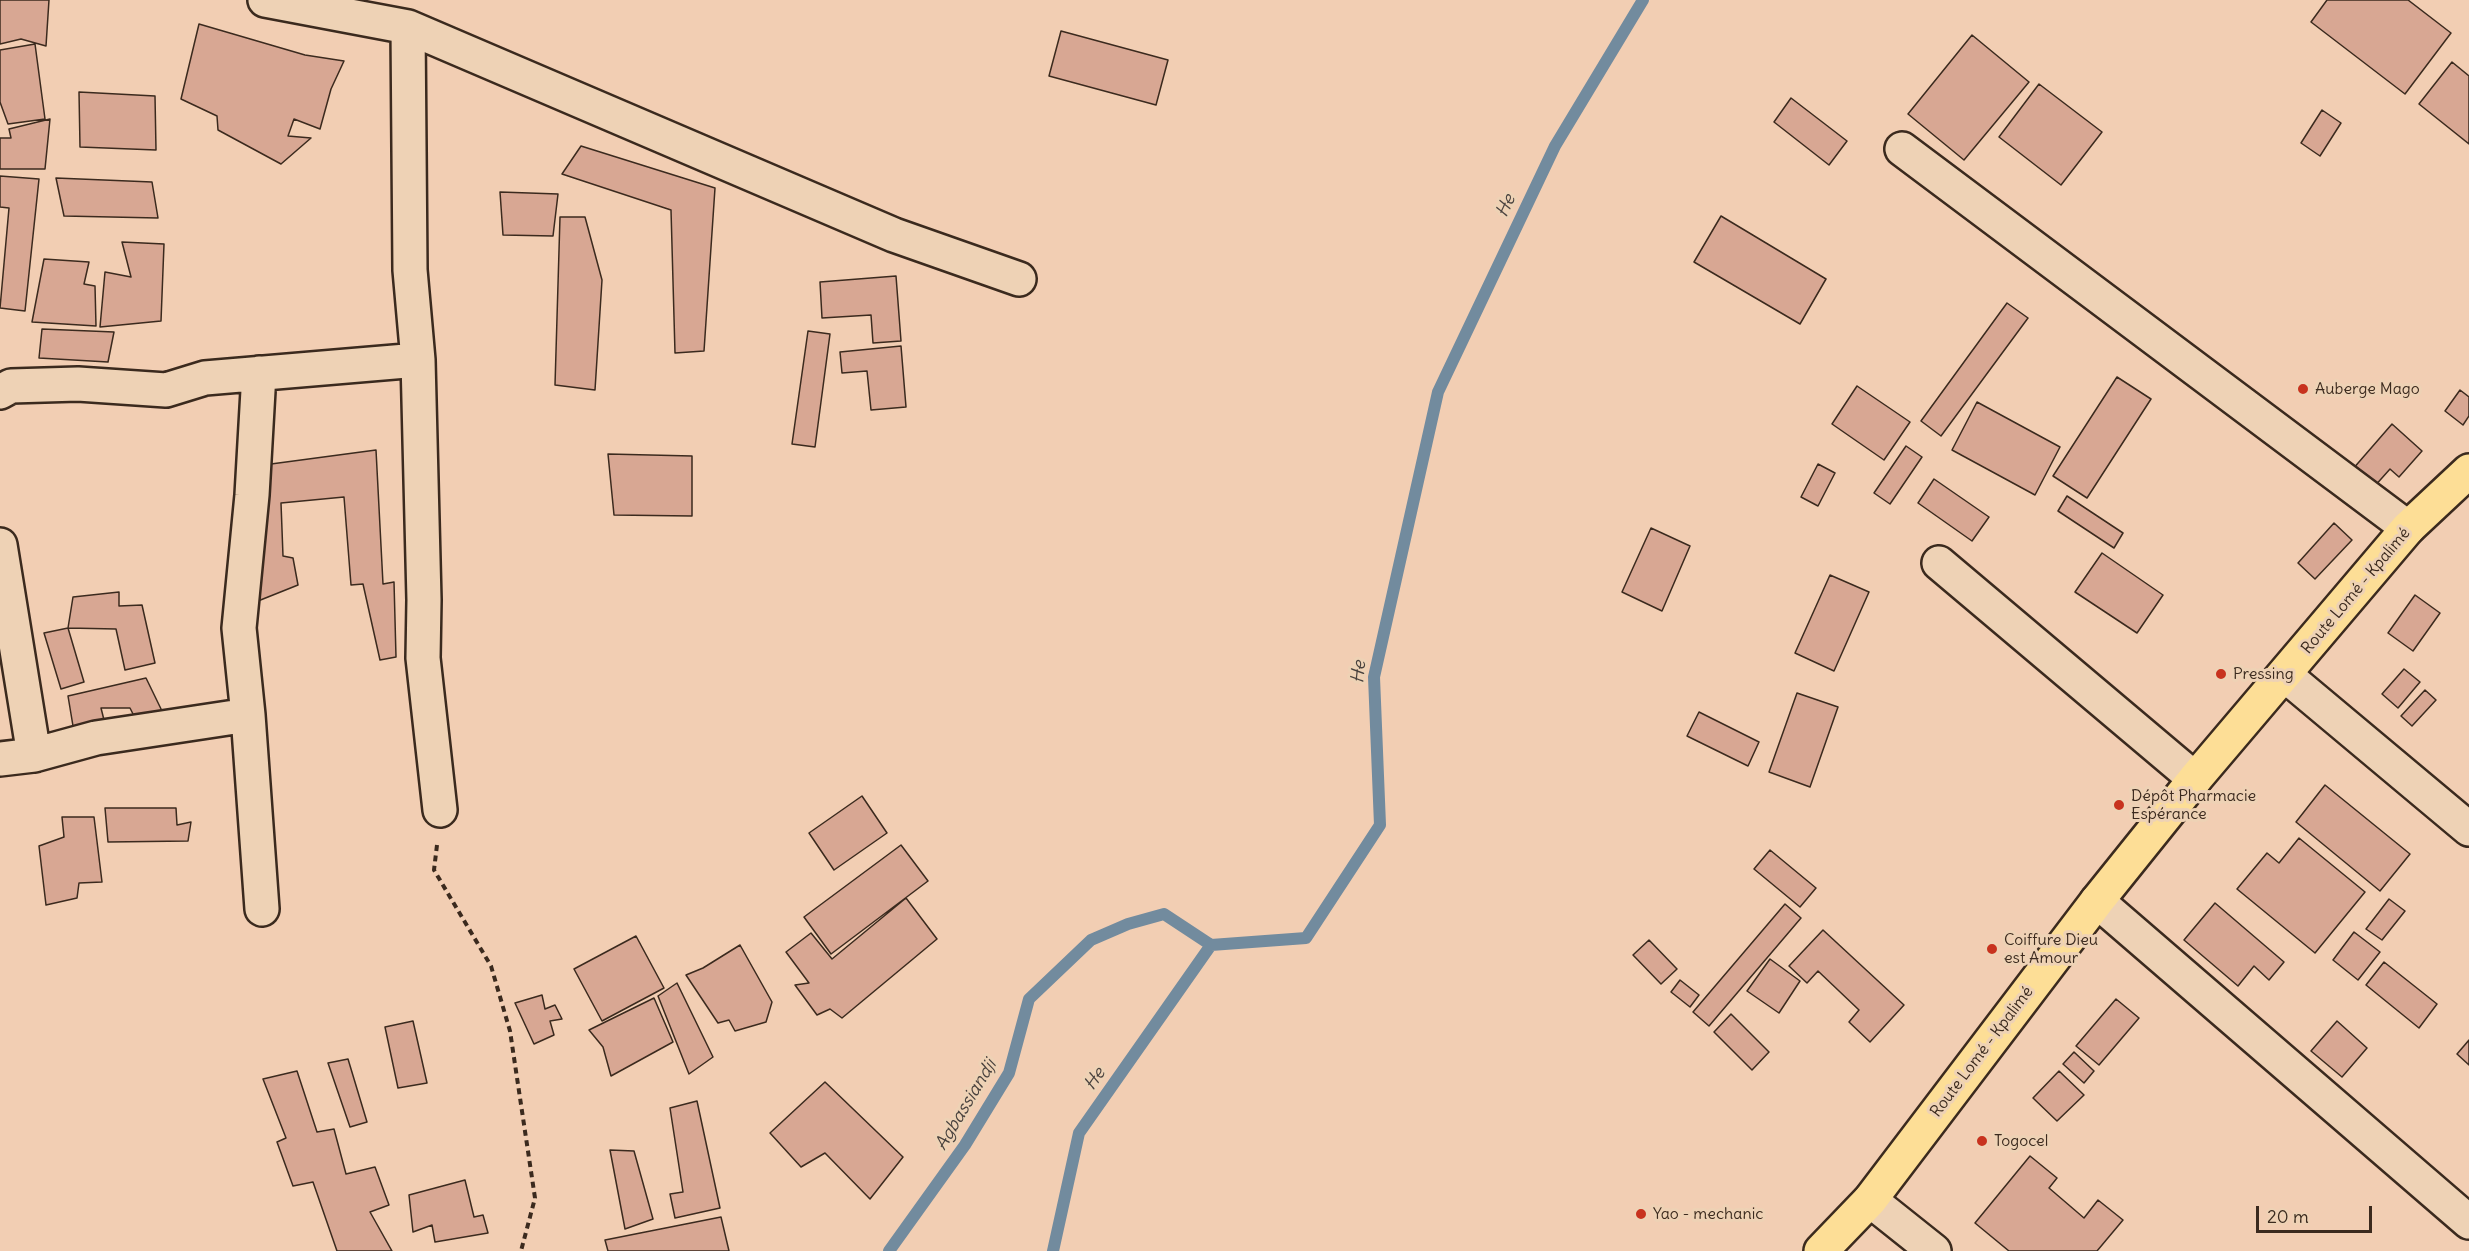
<!DOCTYPE html>
<html>
<head>
<meta charset="utf-8">
<style>
  body { margin:0 }
  #map { position:relative; width:2469px; height:1251px; overflow:hidden; background:#f2ceb3; font-family:Delius,sans-serif }
  canvas { display:block }
  .scale { position:absolute; left:2256px; top:1206px; width:116px; height:27px; box-sizing:border-box; border:3px solid #3b2a1e; border-top:0; padding-left:8px; font-size:18px; line-height:21px; white-space:nowrap; color:#3b2a1e; -webkit-text-stroke:4px #eed2b5; paint-order:stroke }
</style>
</head>
<body>
<div id="map">
<canvas width="2469" height="1251"></canvas>
<div class="scale">20 m</div>
</div>
<script>
const context = document.querySelector('canvas').getContext('2d');
context.lineJoin = 'round';
function trace(path, color, width, dash) { context.strokeStyle = color; context.lineWidth = width; context.lineCap = dash ? 'butt' : 'round'; context.setLineDash(dash || []); context.stroke(path); }
function paint(path, color) { context.fillStyle = color; context.fill(path, 'evenodd'); }
function write(font, color, halo, rows, align = 'center') {
  context.font = font + ' Delius,sans-serif'; context.lineWidth = 6; context.setLineDash([]); context.textBaseline = 'middle'; context.strokeStyle = halo; context.fillStyle = color; for (const [text, x, y, turn = 0] of rows) {
    context.save(); context.translate(x, y); context.rotate((+turn || 0) * Math.PI / 180); context.textAlign = isNaN(turn) ? turn : align; if (halo) context.strokeText(text, 0, 0); context.fillText(text, 0, 0); context.restore();
  }
}
trace(new Path2D(`
  M889 1251 965 1145 1009 1073 1029 999 1091 940 1128 924 1164 914 1211 945
  M1053 1251 1079 1133 1211 945 1306 938 1380 825 1374 677 1438 392 1555 146 1643 0`), '#728b9e', 12);
const building = new Path2D(`
  M0 0H49L46 46 21 39 0 44Z
  M2327 0H2408L2451 33 2405 94 2311 22Z
  M199 24 305 55 344 61 331 89 320 129 294 119 288 136 311 138 281 164 218 130 217 116 181 99Z
  M1061 31 1168 60 1156 105 1049 76Z
  M1972 35 2029 82 1964 160 1908 114Z
  M35 44 45 119 8 124 0 102V50Z
  M2452 62 2469 76V144L2419 104Z
  M2039 84 2102 132 2061 185 1999 137Z
  M79 92 155 96 156 150 80 147Z
  M1791 98 1847 141 1829 165 1774 122Z
  M2322 110 2341 123 2320 156 2301 143Z
  M50 119 45 169H0V138H11L9 129Z
  M581 146 715 188 704 351 675 353 671 210 562 174Z
  M0 176 39 179 25 311 0 308 9 208 0 207Z
  M56 178 152 182 158 218 64 216Z
  M500 192 558 194 553 236 503 235Z
  M1721 216 1826 279 1800 324 1694 262Z
  M560 217H585L602 280 595 390 555 385Z
  M122 242 164 244 161 321 100 327 105 272 131 277Z
  M44 259 89 262 84 284 95 286 96 326 32 322Z
  M896 276 901 341 873 343 871 315 822 318 820 282Z
  M2007 303 2028 318 1941 436 1921 421Z
  M42 329 114 332 108 362 39 358Z
  M808 331 830 334 815 447 792 444Z
  M901 346 906 407 871 410 867 371 842 373 840 352Z
  M2117 377 2151 399 2087 498 2053 476Z
  M1857 386 1910 422 1884 460 1832 424Z
  M2460 390 2469 397V416L2463 425 2445 411Z
  M1977 402 2060 447 2035 495 1952 450Z
  M2392 424 2422 451 2399 477 2390 469 2373 488 2352 470Z
  M1906 446 1922 457 1890 504 1874 493Z
  M376 450 383 584 394 582 396 657 380 660 363 584 351 585 344 497 281 503 283 556 293 558 298 585 258 601 271 464Z
  M608 454 692 456V516L614 515Z
  M1818 464 1835 473 1818 506 1801 497Z
  M1934 479 1989 517 1972 541 1918 503Z
  M2067 496 2123 533 2114 548 2058 511Z
  M2334 523 2352 540 2315 579 2298 563Z
  M1651 528 1690 546 1662 611 1622 592Z
  M2102 553 2163 595 2137 633 2075 592Z
  M1830 575 1869 592 1834 671 1795 653Z
  M119 592V606L142 605 155 663 125 670 116 629 68 628 73 597Z
  M2415 595 2440 613 2413 651 2388 633Z
  M68 628 84 682 61 689 44 633Z
  M2404 669 2420 682 2398 708 2382 694Z
  M146 678 163 713 138 724 130 708H101L105 724 73 726 68 696Z
  M2425 690 2436 700 2412 726 2401 716Z
  M1797 693 1838 707 1810 787 1769 772Z
  M1699 712 1759 742 1748 766 1687 736Z
  M2325 785 2410 854 2380 891 2296 822Z
  M862 796 887 833 834 870 809 833Z
  M105 808H176L177 825 191 822 188 841 108 842Z
  M62 817H94L102 882 79 883 77 898 46 905 39 846 64 837Z
  M2299 838 2365 892 2315 953 2237 889 2267 853 2279 863Z
  M901 845 928 881 831 954 804 917Z
  M1770 850 1816 888 1800 907 1754 869Z
  M906 898 937 939 842 1018 830 1009 817 1015 795 985 809 983 786 952 811 933 832 959Z
  M2389 899 2405 911 2382 940 2366 929Z
  M2215 903 2284 962 2269 980 2254 966 2238 986 2184 940Z
  M1785 904 1801 918 1709 1026 1693 1012Z
  M1823 930 1904 1005 1870 1042 1849 1022 1859 1010 1818 971 1807 983 1789 966Z
  M2354 932 2380 952 2358 980 2333 960Z
  M636 936 664 988 602 1021 574 969Z
  M1649 940 1677 969 1661 984 1633 955Z
  M740 945 772 1002 766 1022 735 1031 729 1020 718 1023 686 975 703 968Z
  M1770 959 1800 981 1779 1013 1747 991Z
  M2384 962 2437 1004 2419 1028 2366 985Z
  M1680 980 1699 995 1690 1007 1671 992Z
  M677 983 713 1057 689 1074 658 996Z
  M542 995 545 1009 555 1005 562 1019 550 1021 554 1035 534 1044 515 1003Z
  M654 998 673 1042 611 1076 603 1047 589 1030Z
  M2116 999 2139 1018 2099 1065 2076 1046Z
  M1731 1014 1769 1052 1752 1070 1714 1032Z
  M413 1021 427 1083 398 1088 385 1027Z
  M2337 1021 2367 1048 2342 1077 2311 1051Z
  M2469 1040V1065L2457 1054Z
  M2074 1052 2094 1071 2084 1083 2063 1064Z
  M348 1059 367 1122 350 1127 328 1063Z
  M297 1071 317 1132 334 1129 346 1174 375 1167 389 1205 370 1212 392 1251H337L313 1182 293 1186 277 1142 286 1138 263 1079Z
  M2059 1071 2084 1095 2057 1121 2033 1098Z
  M825 1082 903 1157 870 1199 825 1153 801 1167 770 1133Z
  M697 1101 720 1208 675 1218 670 1194 683 1192 670 1108Z
  M610 1150 634 1151 653 1219 625 1229Z
  M2030 1156 2057 1178 2049 1188 2084 1218 2098 1200 2123 1220 2097 1251H2009L1975 1223Z
  M465 1180 474 1217 483 1215 488 1233 435 1242 432 1225 413 1232 409 1195Z
  M721 1217 729 1251H608L605 1240Z`);
paint(building, '#d8a793');
trace(building, '#3b2a1e', 1.5);
const minor = new Path2D(`
  M265 0 408 27 894 235 1019 279
  M408 27 410 270 418 360 424 600 423 658 440 810
  M1902 149 2408 528
  M259 373 252 495 239 628 248 715 262 909
  M0 392 11 386 78 384 166 390 205 378 418 360
  M0 545 34 755
  M1939 563 2195 779
  M2285 675 2469 829
  M0 759 34 755 96 738 248 715
  M2097 901 2469 1222
  M1870 1200 1934 1251`);
const primary = new Path2D(`
  M1821 1251 1870 1200 2097 901 2195 779 2408 528 2469 471`);
trace(minor, '#3b2a1e', 38);
trace(primary, '#3b2a1e', 38);
trace(new Path2D(`
  M437 845 434 870 491 966 510 1031 535 1198 521 1251`), '#3b2a1e', 4, [6, 4.5]);
trace(minor, '#eed2b5', 33);
trace(primary, '#fdde96', 33);
for (const [x, y, r, color] of [
  [2303,389,6,"#c8321e"],
  [2221,674,6,"#c8321e"],
  [2119,805,6,"#c8321e"],
  [1992,949,6,"#c8321e"],
  [1982,1141,6,"#c8321e"],
  [1641,1214,6,"#c8321e"]
]) { const dot = new Path2D(); dot.arc(x, y, r, 0, 2 * Math.PI); context.fillStyle = color; context.fill(dot); trace(dot, '#eed2b5', 2); }
write('16px', '#3b2a1e', '#eed2b5', [
  ["Auberge Mago",2315,389],
  ["Pressing",2233,674],
  ["Dépôt Pharmacie",2131,796],
  ["Espérance",2131,814],
  ["Coiffure Dieu",2004,940],
  ["est Amour",2004,958],
  ["Togocel",1994,1141],
  ["Yao - mechanic",1653,1214]
], 'left');
write('16px', '#3b2a1e', '#eed2b5', [
  ["Route Lomé - Kpalimé",2356,591,-50],
  ["Route Lomé - Kpalimé",1982,1052,-53]
]);
write('italic 18px', '#49423e', '#eed2b5', [
  ["He",1506,206,-65],
  ["He",1359,672,-84],
  ["He",1095,1079,-55],
  ["Agbassiandji",966,1105,-59]
]);
</script>
</body>
</html>
